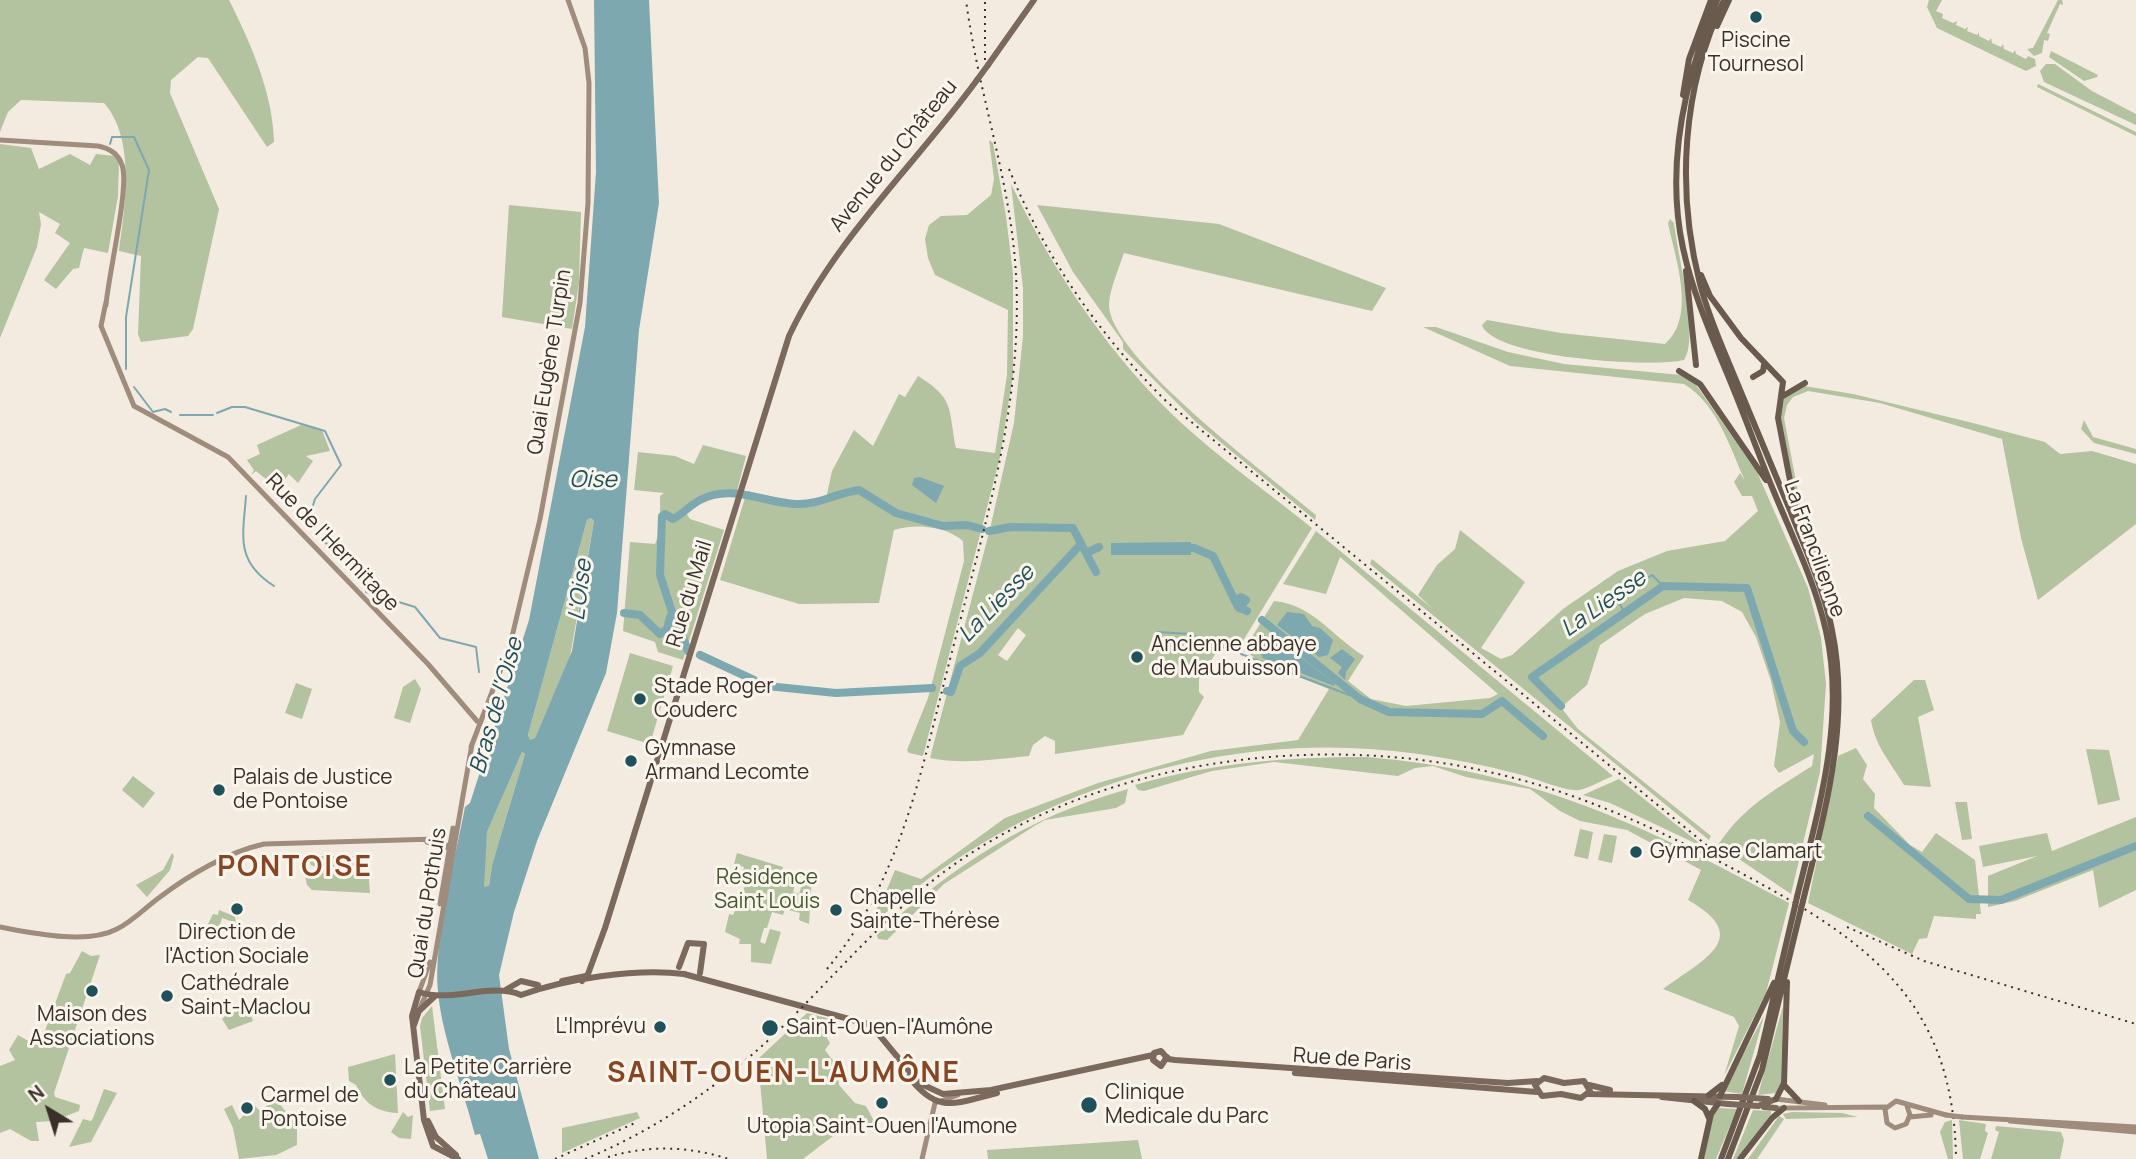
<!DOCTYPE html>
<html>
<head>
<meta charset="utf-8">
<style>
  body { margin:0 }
  #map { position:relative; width:2136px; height:1159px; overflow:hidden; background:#f3ebdf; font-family:Manrope,sans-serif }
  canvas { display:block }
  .north { position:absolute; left:14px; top:1075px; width:70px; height:70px; -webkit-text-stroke:5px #faf5ec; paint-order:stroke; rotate:322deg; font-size:19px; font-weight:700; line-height:28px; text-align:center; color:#39302a }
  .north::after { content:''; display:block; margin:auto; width:24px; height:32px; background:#39302a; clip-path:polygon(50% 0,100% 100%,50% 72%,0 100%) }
</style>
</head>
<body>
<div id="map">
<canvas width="2136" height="1159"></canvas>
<div class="north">N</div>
</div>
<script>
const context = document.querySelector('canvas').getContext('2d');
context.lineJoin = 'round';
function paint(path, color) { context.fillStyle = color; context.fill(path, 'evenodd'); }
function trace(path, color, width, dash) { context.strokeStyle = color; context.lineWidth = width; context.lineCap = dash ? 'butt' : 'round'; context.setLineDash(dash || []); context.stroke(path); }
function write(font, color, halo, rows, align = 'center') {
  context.font = font + ' Manrope,sans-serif'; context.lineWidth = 6; context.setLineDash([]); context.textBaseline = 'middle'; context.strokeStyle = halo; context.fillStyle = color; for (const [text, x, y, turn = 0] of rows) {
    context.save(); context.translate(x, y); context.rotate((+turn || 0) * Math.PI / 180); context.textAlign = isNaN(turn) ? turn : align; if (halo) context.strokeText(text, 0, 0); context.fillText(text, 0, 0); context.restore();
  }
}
paint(new Path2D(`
  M0 0H229C251 44 273 93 274 142L267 147 208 58 198 57 171 80 170 93 219 209 193 329 188 336 141 342 138 334 141 256 119 251C125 207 136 139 104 103L21 100 8 112 0 132Z
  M1929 0H1942L1936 11 1943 14 1942 18 1953 23 1957 21 1956 25 1965 29 1968 27 1967 31 1977 35 1979 32V36L1989 41 1991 38 1992 43 2001 47 2003 44 2004 49 2013 53 2015 50 2016 54 2026 59 2028 56 2035 59 2036 66 2026 71 1937 28 1927 7Z
  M2058 0H2062L2063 5 2060 4 2047 33 2050 34 2048 41 2044 40 2042 53 2034 56 2027 49 2033 48Z
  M2051 51 2098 75 2097 77 2084 81 2049 57Z
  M2046 64H2055L2092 91 2136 114V125L2044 82 2040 71Z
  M2038 84 2136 132V136L2037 87Z
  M989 140 993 143 1006 216 1013 274V375L1000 457 923 756 909 753 907 750 928 698 964 561 963 541C946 526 915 523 894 530L879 603 799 604 720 580 747 491 797 502 825 503 832 471 854 430 873 446 899 394 905 397 918 376C955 399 948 407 956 448L995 453 1007 375 1008 310 935 275 928 258 925 239 929 225 941 216 967 215 991 195 994 179Z
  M0 144 31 148 39 169 70 154 90 165 96 154 114 156 119 161 118 196 108 253 84 248 79 268 73 269 56 289 44 280 70 243 55 233 60 224 39 212 41 224 37 247 0 338Z
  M1011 184C1049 262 1094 332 1153 395 1200 445 1259 485 1312 528L1238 649 1221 645 1199 679V692L1204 697 1183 735 1055 754V741L1045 736 1033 745 1029 756C996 759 962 765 930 758L990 529 1014 423 1023 336V288ZM1018 628 1026 635 1007 661 998 655Z
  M509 205 581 212 579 283 572 329 502 317Z
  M1037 205 1219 224 1386 288 1372 311 1124 253C1119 268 1110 288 1109 304 1107 356 1275 480 1316 515L1315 520 1196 422 1123 349V342L1073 272Z
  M1670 219 1674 223C1677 252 1700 339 1684 360 1652 368 1493 358 1482 325L1487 320 1561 333 1665 344C1697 316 1675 258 1668 223Z
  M1423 327H1436L1508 352 1564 364 1681 375 1694 382 1757 472 1808 588 1821 638 1826 684 1820 772 1791 894 1718 845C1744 806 1773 791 1812 766L1814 754 1779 773 1774 766 1780 722 1771 681 1756 637 1742 612 1722 601 1684 598 1645 614 1600 645 1587 685 1565 704 1563 710 1578 729 1711 836 1709 840 1370 564 1372 559 1433 609 1418 595 1437 565 1455 549 1460 530 1525 582 1481 648 1501 659 1512 655 1563 609 1618 571 1667 551 1725 541 1758 511 1752 496H1742L1734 482 1740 473 1745 481C1730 447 1717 404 1684 384L1510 366Z
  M1804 386 1853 394 1969 422 2045 442 2060 454 2092 451 2136 464V524L2038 600 2021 538 2002 439 1880 403 1808 391 1793 397 1787 405 1784 418 1801 508 1828 577 1821 580C1809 547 1772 432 1782 401 1785 393 1796 390 1804 386Z
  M2084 420 2093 437 2136 449V454L2094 443 2081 429Z
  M301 425 322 430 330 451 306 456 313 461 298 483 289 474 278 489 256 471 251 475 254 470 247 460 260 454 257 445Z
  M703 445 746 456 736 495 702 500 686 513 690 519 724 530 683 660 658 652 655 642 623 631 630 542 655 544 660 531V496L664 493 634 490 638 452 675 456 694 464Z
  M591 518 594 521 570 657 535 738 530 740 528 735 587 520Z
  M1316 531 1613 776C1602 780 1590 788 1579 790 1566 792 1532 777 1518 774 1485 765 1452 759 1419 754 1221 725 1013 793 868 929L865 926 883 899 895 870 921 879 1005 818 1098 783 1211 751 1298 740 1329 689 1259 661 1244 650 1274 601C1314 605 1331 636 1364 656L1348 681 1371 699 1406 706 1490 698 1498 694 1340 557 1326 594 1283 584Z
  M630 653 673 666 650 744 607 731Z
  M415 679 421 689 410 723 394 718 403 687Z
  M1914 680H1925L1934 710 1918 717 1931 787 1904 785C1891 763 1875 746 1871 720Z
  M296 683 312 689 302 719 285 713Z
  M1856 748 1867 765 1863 779 1875 794 1874 808 1910 845 1922 852 1936 833 1975 860 1981 914H1976V919L1934 916 1927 938 1919 939 1912 954 1808 903 1838 756Z
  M2086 749 2109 750 2120 800 2098 805Z
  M522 752 525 754 492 865 489 886 485 888 482 885 487 832Z
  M1366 757C1534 771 1643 825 1789 903L1766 993 1724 1076 1739 1026 1734 1017 1663 989C1702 960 1755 938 1688 900L1701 870 1627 830 1580 821 1560 811 1530 789 1466 777 1433 766 1415 768 1398 776 1274 762 1212 771 1144 791 1138 790 1135 785C1211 763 1286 757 1366 757Z
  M133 776 155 793 143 808 122 790Z
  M1619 779 1698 842 1697 844 1610 803 1583 795Z
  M1128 789 1125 803 1116 808 1045 820 1036 825 944 884 887 940 878 939 877 935C956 864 1025 818 1128 789Z
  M1955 802H1967L1972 839 1962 840Z
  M2136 817V890L2099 908 2093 870 2015 901 1988 907V876L2037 856 1983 867 1979 846 2047 833 2052 851Z
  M1580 829 1593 832 1588 859 1574 856Z
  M1604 834 1617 836 1612 863 1598 860Z
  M172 853 174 856 170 870 147 897 136 885 163 870Z
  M737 853 783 867 782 873 797 877 793 892 799 894 804 878 798 876 799 871 812 875 809 924 799 920 800 913 785 909 783 915 772 912 767 928H764L760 942 765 944 770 929 781 932 771 964 751 962V944H739L740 939 725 932 729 914 733 915 745 886 740 884 744 867 734 864Z
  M307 856H367L370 893 312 890 307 885 305 876H310L316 867 311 865Z
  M219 910 239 918 235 917 236 923 222 918 218 931 205 930 213 914 218 915Z
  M82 951 91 956 100 955 54 1093 55 1097 80 1105 79 1111 53 1121 36 1122 39 1141H31L10 1129 0 1133V1066L15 1060 9 1050 18 1035 35 1045 40 1044 66 974 70 973Z
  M432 1006 445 1109 430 1111 420 1026 422 1018Z
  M1783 1006 1781 1083 1776 1093 1758 1095Z
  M248 1007 253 1021 229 1030 222 1019 225 1016Z
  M807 1013 831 1019 827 1038 830 1043 825 1050 837 1066 839 1085 855 1103 866 1106 875 1123 837 1133 803 1159H767L758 1059Z
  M1764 1016 1742 1094 1723 1091Z
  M395 1054 398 1113C375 1112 364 1102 356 1085L349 1081 348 1067Z
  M104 1089 117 1093 91 1142 69 1147 83 1119 91 1121 93 1118Z
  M277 1101 297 1125V1145L276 1155 239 1159 233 1128 224 1109 232 1105 239 1120 254 1105 259 1110Z
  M1719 1108 1737 1109 1716 1159H1704L1713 1115Z
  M1753 1110 1771 1111V1114L1737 1159H1733Z
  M403 1112 408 1117 413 1115 411 1139 399 1138 391 1132Z
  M637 1112 640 1118 562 1153V1128Z
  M1792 1112 1842 1113 1858 1117 1786 1119 1783 1114Z
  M1779 1116 1784 1119 1757 1159H1748Z
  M1952 1120 1953 1159H1948L1940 1132 1945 1122Z
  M1959 1120 1986 1124 1985 1131 1988 1133 1980 1159H1963Z
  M1996 1126 2061 1132 2064 1140 2060 1159H1991L1999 1132 1995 1130Z
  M1138 1140 1142 1159H988L987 1150Z`), '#b3c29f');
paint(new Path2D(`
  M594 0H649L659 203 639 330 617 613 606 673 537 841 514 912 499 975 509 1049 539 1159H488L480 1134 475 1135C464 1091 442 1037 438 992 433 941 455 860 465 807L470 803 529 620 585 327 596 172ZM591 518 594 521 572 651 541 724 535 738 530 740 528 735 587 520ZM522 752 525 754 492 865 489 886 484 887 487 832Z
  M920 477 944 486 936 503 912 485 914 478Z
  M1191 542V555H1111V543Z
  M1287 612 1304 614 1312 626 1320 628 1333 640 1328 655 1319 657 1277 625Z
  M1271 633 1335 684 1334 686 1263 658 1259 649Z
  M1342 649 1355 659 1346 672 1345 680 1338 673 1342 667 1330 658Z`), '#7ea8af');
trace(new Path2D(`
  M110 144 112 137H134L149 170 126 317V369
  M134 387 153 412 165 409 171 412
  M217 413 232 407H245L325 431 341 465 315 499 307 524
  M180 415H213
  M246 496C243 536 235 561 274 586
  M320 540 331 546
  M340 552 345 555V561
  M366 592 415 607 440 638 476 647 479 672
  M1625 613 1617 599 1652 575 1663 586
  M1158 632 1190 634 1230 650
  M1241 654 1360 699`), '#7ea8af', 2);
trace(new Path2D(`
  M989 531 1011 527 1073 528 1086 553 1099 547
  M1184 547 1194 548 1213 556 1238 607 1247 611
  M1086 553 1096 572
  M1235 601 1241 597 1246 600 1239 608
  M624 613 640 615 660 634 667 629 670 617
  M674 614 688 651
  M673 615 660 575 662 516 665 514 673 519C683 514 690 505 700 500 732 483 763 503 796 504 819 505 836 493 859 490L896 513 943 526 967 525 982 529
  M1262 620 1360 699 1389 712 1482 714 1502 701 1543 736
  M700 655 754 680
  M767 686 836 693 932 688
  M947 691 951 692 960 666 980 653 1081 544
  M1561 706 1532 677 1663 586 1747 588 1793 731 1804 742
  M1868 816 1969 899 2001 900 2136 846`), '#7ea8af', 8);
trace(new Path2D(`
  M0 140 98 146C109 148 118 153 122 165 130 185 108 277 106 305
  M106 302 101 326 134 406 228 457 428 664 477 721
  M471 747 510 645 540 519 580 303 588 203 589 83 585 48 568 0
  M427 842 440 848 450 846
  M440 904 453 828
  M0 927C32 933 87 945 117 929 132 922 146 907 160 897 189 875 228 852 264 844L436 839 448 846 451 861
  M419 992 430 962
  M420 1008 430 985 472 744
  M1776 1099 1825 1105
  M938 1102 958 1095
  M1907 1106 1910 1115 1906 1124 1895 1128 1887 1123 1885 1109 1896 1101 1946 1115
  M1781 1108 1886 1107
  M1910 1117 1931 1115
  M1962 1117 2136 1127
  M2010 1121 2136 1132
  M922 1159 935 1103`), '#9f8c7c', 5);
trace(new Path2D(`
  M988 65 1034 0
  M679 967 688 943 704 944 700 973
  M562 981 586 976
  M582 981 588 974 605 928 789 336C834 240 915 165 977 80
  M507 989 521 981 538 985
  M414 1025 419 1011 435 996
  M1167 1057 1161 1066 1153 1060 1154 1053 1161 1051 1168 1059 1175 1060 1508 1083 1537 1081
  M1295 1073 1537 1092
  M909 1077C938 1115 956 1103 997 1093
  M1544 1078 1564 1083 1584 1081 1590 1091 1581 1098 1561 1094 1542 1096 1535 1085Z
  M1589 1085 1610 1090
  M1588 1094 1737 1097
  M1662 1097 1728 1104
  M1758 1106 1776 1099
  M1764 1107 1776 1108
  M428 1121 436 1137 456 1155
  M458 1159 433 1146 424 1120 412 1016 419 992C453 1003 490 982 521 995 565 979 635 968 684 974L871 1025 919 1083 943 1094 991 1090 1153 1055`), '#7a695c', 6);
trace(new Path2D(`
  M1717 0C1685 78 1665 165 1683 248 1693 295 1713 339 1731 383 1746 419 1759 456 1774 492 1793 538 1815 582 1826 631 1846 720 1818 811 1797 897
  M1724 0C1682 88 1676 190 1700 284 1708 315 1721 344 1733 373 1752 419 1771 465 1790 510 1805 549 1824 589 1832 630 1851 722 1825 811 1803 901
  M1717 26 1729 0
  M1683 95 1689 59 1711 0
  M1686 271 1696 365
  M1701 275 1710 296 1741 338 1783 382 1778 418 1798 522
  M1679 371 1700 384 1766 480
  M1753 377 1763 371 1764 365
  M1783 396 1805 383
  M1784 1085 1799 1101
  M1709 1095 1722 1085
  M1720 1096 1774 983
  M1776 1099 1784 1083 1787 982
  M1694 1101 1705 1109 1709 1118
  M1701 1159 1711 1114 1718 1104
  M1721 1159 1760 1055 1795 906
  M1728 1159 1762 1070 1801 909
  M1740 1159 1772 1118 1784 1108`), '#6a5a4e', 6);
trace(new Path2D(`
  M985 60V0
  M1009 169C1045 257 1099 335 1167 402L1710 848
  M1847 927 1924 961 2136 1024
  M827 969C904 876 923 761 953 648 985 524 1023 404 1016 275 1011 181 978 93 966 0
  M608 1157C649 1145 688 1146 729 1159
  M555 1159 635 1123
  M585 1159C654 1131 721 1085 775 1034 824 987 868 935 920 891 1072 762 1309 728 1498 774 1583 794 1664 832 1741 873 1868 941 1954 1001 1956 1159`), '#39302a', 2, [2, 5]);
trace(new Path2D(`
  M1946 1115 1962 1117`), '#9f8c7c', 5);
trace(new Path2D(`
  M977 80 988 65
  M1737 1097 1768 1099
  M1728 1104 1758 1106`), '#7a695c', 6);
trace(new Path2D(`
  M1795 906 1797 897
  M1801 909 1803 901`), '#6a5a4e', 6);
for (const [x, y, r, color] of [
  [1756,17,7,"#20505a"],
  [1137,657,7,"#20505a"],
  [640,699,7,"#20505a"],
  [631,761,7,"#20505a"],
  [219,790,7,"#20505a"],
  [1636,852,7,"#20505a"],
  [237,909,7,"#20505a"],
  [836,910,7,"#20505a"],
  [92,991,7,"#20505a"],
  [167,996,7,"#20505a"],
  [660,1027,7,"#20505a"],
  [770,1028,9,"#20505a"],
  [390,1080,7,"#20505a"],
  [882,1103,7,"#20505a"],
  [1089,1105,9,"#20505a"],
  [247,1108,7,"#20505a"]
]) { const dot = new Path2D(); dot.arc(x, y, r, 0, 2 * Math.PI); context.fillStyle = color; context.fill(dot); trace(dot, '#faf5ec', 2.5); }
write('21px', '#39302a', '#faf5ec', [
  ["Piscine",1756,41,"center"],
  ["Tournesol",1756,65,"center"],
  ["Ancienne abbaye",1151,645],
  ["de Maubuisson",1151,669],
  ["Stade Roger",654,687],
  ["Couderc",654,711],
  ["Gymnase",645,749],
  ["Armand Lecomte",645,773],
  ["Palais de Justice",233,778],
  ["de Pontoise",233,802],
  ["Gymnase Clamart",1650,852],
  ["Chapelle",850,898],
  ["Sainte-Thérèse",850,922],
  ["Direction de",237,933,"center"],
  ["l'Action Sociale",237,957,"center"],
  ["Cathédrale",181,984],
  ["Saint-Maclou",181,1008],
  ["Maison des",92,1015,"center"],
  ["Associations",92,1039,"center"],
  ["L'Imprévu",646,1027,"right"],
  ["Saint-Ouen-l'Aumône",786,1028],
  ["La Petite Carrière",404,1068],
  ["du Château",404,1092],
  ["Clinique",1105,1093],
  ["Medicale du Parc",1105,1117],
  ["Carmel de",261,1096],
  ["Pontoise",261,1120],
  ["Utopia Saint-Ouen l'Aumone",882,1127,"center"]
], 'left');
write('21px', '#39302a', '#faf5ec', [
  ["Avenue du Château",894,156,-51],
  ["Quai Eugène Turpin",550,362,-81],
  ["Rue de l'Hermitage",332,543,46],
  ["La Francilienne",1814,549,70],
  ["Rue du Mail",690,594,-73],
  ["Quai du Pothuis",428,903,-81],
  ["Rue de Paris",1352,1060,4]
]);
write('21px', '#44572e', '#faf5ec', [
  ["Résidence",767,878],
  ["Saint Louis",767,902]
]);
write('italic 23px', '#20505a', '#faf5ec', [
  ["Oise",593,481],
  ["L'Oise",581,590,-83],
  ["La Liesse",997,604,-46],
  ["La Liesse",1604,604,-35],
  ["Bras de l'Oise",497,706,-74]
]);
context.letterSpacing = '2px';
write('bold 28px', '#864624', '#faf5ec', [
  ["PONTOISE",295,868],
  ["SAINT-OUEN-L'AUMÔNE",784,1074]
]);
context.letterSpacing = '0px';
</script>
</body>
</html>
